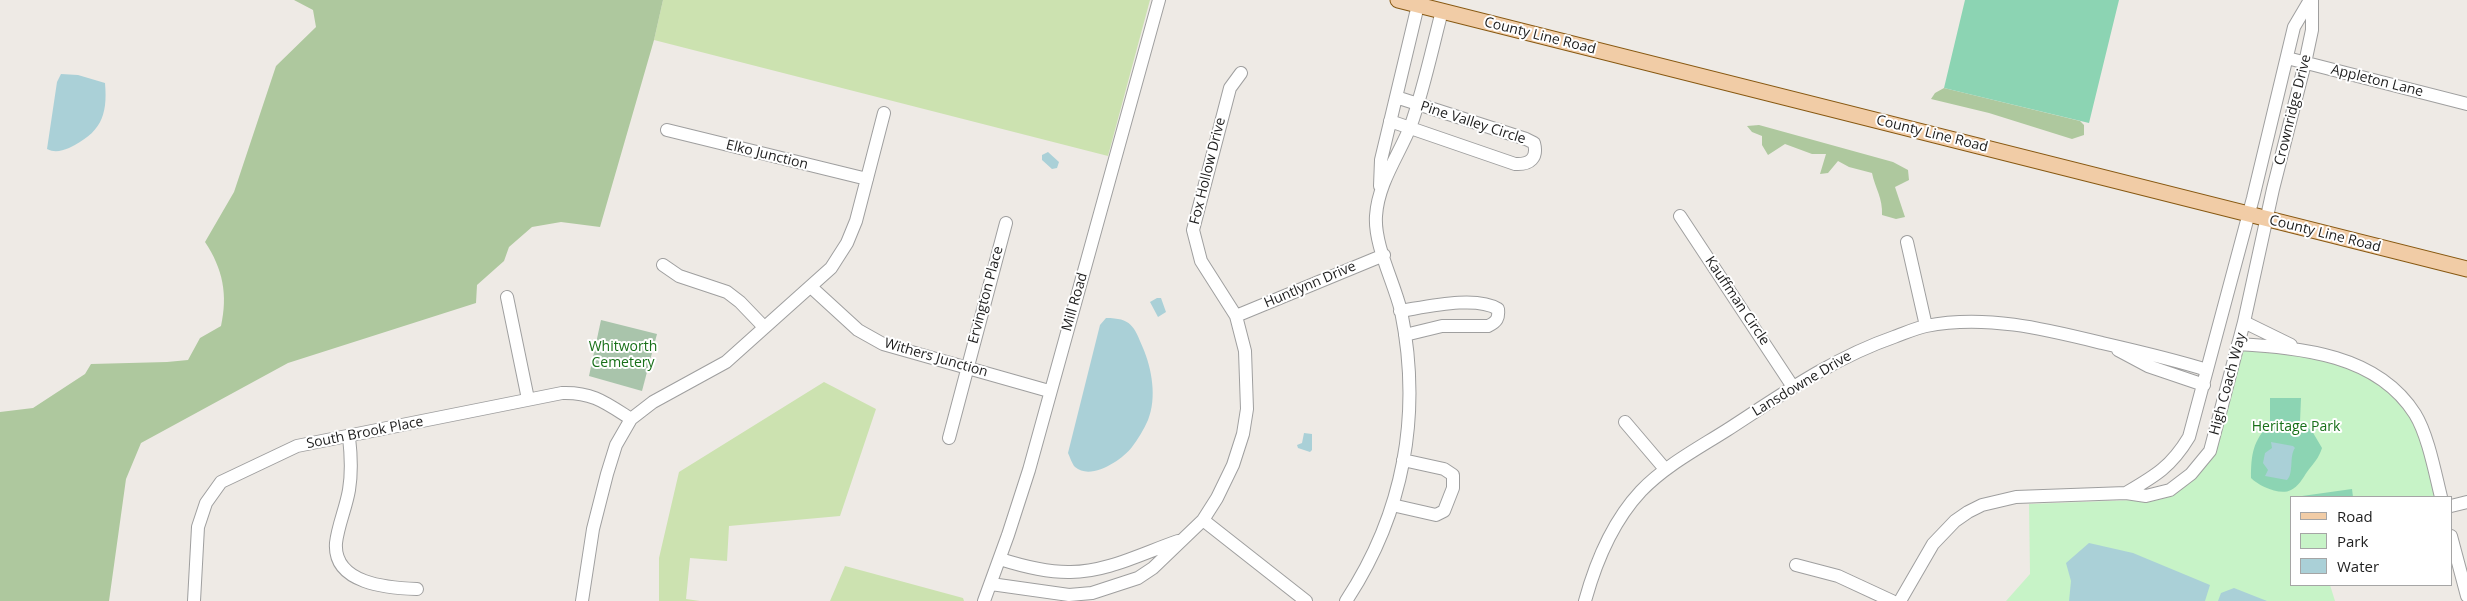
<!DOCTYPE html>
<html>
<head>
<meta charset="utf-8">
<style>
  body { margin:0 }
  #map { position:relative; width:2467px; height:601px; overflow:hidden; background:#eeeae5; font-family:"Open Sans",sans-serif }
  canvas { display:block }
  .legend { position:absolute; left:2290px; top:496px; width:162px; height:90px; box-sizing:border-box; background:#fff; border:1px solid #a5a5a5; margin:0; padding:6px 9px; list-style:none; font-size:15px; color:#1e1e1e }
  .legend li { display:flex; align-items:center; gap:10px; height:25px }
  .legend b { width:25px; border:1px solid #a5a5a5 }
</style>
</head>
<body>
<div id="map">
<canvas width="2467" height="601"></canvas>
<ul class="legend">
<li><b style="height:6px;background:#f1cca6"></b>Road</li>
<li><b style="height:14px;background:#c7f3c7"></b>Park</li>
<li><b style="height:14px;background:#aad0d7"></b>Water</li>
</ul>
</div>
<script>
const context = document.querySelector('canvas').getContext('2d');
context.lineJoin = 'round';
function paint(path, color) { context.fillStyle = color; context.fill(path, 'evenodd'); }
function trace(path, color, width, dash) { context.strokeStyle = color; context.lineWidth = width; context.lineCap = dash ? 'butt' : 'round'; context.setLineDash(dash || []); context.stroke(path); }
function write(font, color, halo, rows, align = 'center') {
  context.font = font + ' "Open Sans",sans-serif'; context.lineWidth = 4; context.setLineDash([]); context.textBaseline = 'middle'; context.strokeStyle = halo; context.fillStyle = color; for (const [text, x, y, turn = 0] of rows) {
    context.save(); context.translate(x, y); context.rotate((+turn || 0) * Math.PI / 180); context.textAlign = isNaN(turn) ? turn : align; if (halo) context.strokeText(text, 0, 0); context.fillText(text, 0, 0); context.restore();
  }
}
paint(new Path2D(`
  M663 0H1150L1108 156 654 40Z
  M824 382 876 409 840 516 729 526 727 561 690 558 686 599 700 601H659V558L679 472Z
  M845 566 963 598 964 601H830Z`), '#cce2b0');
paint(new Path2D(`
  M294 0H663L654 40 600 227 561 222 532 227 509 247 504 261 477 285 476 303 288 363 141 443 126 479 109 601H0V412L33 408 85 374 91 364 167 362 188 360 200 338 221 326C228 295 223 269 205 242L234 192 276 66 316 27 313 10Z
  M1944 88 2080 121 2084 125V135L2072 139 1989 113 1931 99 1935 93Z
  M1759 125 1893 162 1908 170 1909 180 1895 187 1905 217 1896 219 1882 215C1883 198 1875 188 1872 173L1849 167 1838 161 1828 173 1820 174 1826 154H1812L1785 144 1768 155 1762 145V136L1752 132 1747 126Z`), '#aec89e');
paint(new Path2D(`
  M601 320 657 334 642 391 589 376Z`), '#a9c4ab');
paint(new Path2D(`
  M2246 349C2305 353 2380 363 2412 420 2425 444 2429 471 2436 497H2291V585H2330L2335 601H2006L2030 574 2029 504 2133 500 2197 475 2241 355Z`), '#c7f3c7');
paint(new Path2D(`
  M1965 0H2119L2089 123 1944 88Z
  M2270 398H2301L2300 422 2312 431 2322 448C2319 458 2313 464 2307 472 2303 478 2298 487 2291 490 2280 496 2259 486 2251 478 2251 454 2253 441 2270 423Z
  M2352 489 2353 497H2302V496Z`), '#8cd4b3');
paint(new Path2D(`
  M61 74 78 75 105 83C108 117 100 133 69 148 61 151 55 153 47 149L57 82Z
  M1048 152 1059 162 1057 168 1052 169 1042 160V155Z
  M1157 298H1161L1166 312 1158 317 1150 302Z
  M1106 318C1131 318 1134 326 1143 348 1152 369 1157 398 1148 420 1144 429 1138 439 1132 447 1122 460 1091 481 1075 467 1072 464 1070 457 1068 453L1100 325Z
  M1304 433 1312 434V450L1310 452 1298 448 1297 445 1302 443Z
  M2271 442 2293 446 2295 448C2289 456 2294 473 2287 480L2265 476 2268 470 2263 463 2265 453 2272 448Z
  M2089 543 2133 553 2210 585 2205 601H2069L2071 581 2066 563Z
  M2234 588 2267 601H2218L2221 593Z`), '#aad0d7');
const minor = new Path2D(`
  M2287 58 2467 104
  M1390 121 1515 164C1530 165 1538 158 1534 143L1526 139 1396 97
  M667 130 867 179
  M1380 186 1381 160 1418 5
  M1680 216 1793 387
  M1907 242 1926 326
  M663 265 679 276 727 292 740 302 764 327
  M811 287 858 330 883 344 1049 391
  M507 297 528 399
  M1400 311C1426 307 1476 295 1498 309 1499 318 1497 322 1488 326H1442L1405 335
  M1236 316 1384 255
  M2244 322 2291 345
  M2238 344C2301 348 2377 354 2415 414 2428 435 2435 473 2441 497
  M2118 350 2148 366 2204 385
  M1625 422 1665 469
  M349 437C351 454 352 472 349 490 346 508 338 525 336 543 333 584 388 588 417 589
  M949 438 1006 223
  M2126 493C2155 476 2171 467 2189 437L2253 198 2294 27 2310 0
  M1392 505 1436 515 1444 511 1453 488V475L1444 469 1403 460
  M2451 506 2467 502
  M1203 520 1306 601
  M2451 536 2467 596
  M1000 559C1022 566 1044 572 1068 572 1105 573 1143 553 1178 541
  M1796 565 1838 576 1892 601
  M991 584 1069 595 1092 593 1138 578 1153 568 1203 520 1217 498 1233 465 1243 434 1247 409 1245 351 1236 316 1201 261 1193 230 1230 88 1241 73
  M194 601 198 527 206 503 221 482 297 446 562 393C593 392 606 403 631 419
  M582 601 593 529 607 474 616 445 631 419 653 402 726 362 831 268 847 243 856 221 884 113
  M984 601 1008 535 1029 470 1159 0
  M1346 601C1404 513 1422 414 1401 311 1394 282 1374 245 1376 216 1378 183 1399 155 1411 125 1424 88 1432 49 1442 11
  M1585 601C1596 561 1612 522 1641 491 1665 466 1697 449 1727 430 1781 395 1833 358 1894 337 1905 333 1916 328 1926 326 1985 314 2045 329 2102 343 2137 351 2172 359 2207 370
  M1900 601 1933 544 1955 521 1968 512 1982 505 2016 497 2126 493 2146 496 2170 490 2191 474 2210 451 2244 322 2273 189 2305 63 2312 30V0`);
const major = new Path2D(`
  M1398 0 2467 269`);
trace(minor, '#9f9f9f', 14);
trace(major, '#875811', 17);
trace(minor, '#fff', 12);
trace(major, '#f1cca6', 15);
write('14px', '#1e1e1e', '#fff', [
  ["County Line Road",1540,36,14],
  ["Appleton Lane",2377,81,14],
  ["Crownridge Drive",2293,110,-76],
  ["Pine Valley Circle",1473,123,18],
  ["County Line Road",1932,134,14],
  ["Elko Junction",767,155,14],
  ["Fox Hollow Drive",1208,171,-76],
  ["County Line Road",2325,234,14],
  ["Huntlynn Drive",1310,285,-23],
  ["Ervington Place",986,295,-75],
  ["Kauffman Circle",1737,301,56],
  ["Mill Road",1075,302,-74],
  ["Withers Junction",936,358,16],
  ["Lansdowne Drive",1802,384,-31],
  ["High Coach Way",2228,384,-75],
  ["South Brook Place",365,433,-11]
]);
write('14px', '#187019', '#fff', [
  ["Whitworth",623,347],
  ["Cemetery",623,363],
  ["Heritage Park",2296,427]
]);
</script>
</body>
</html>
